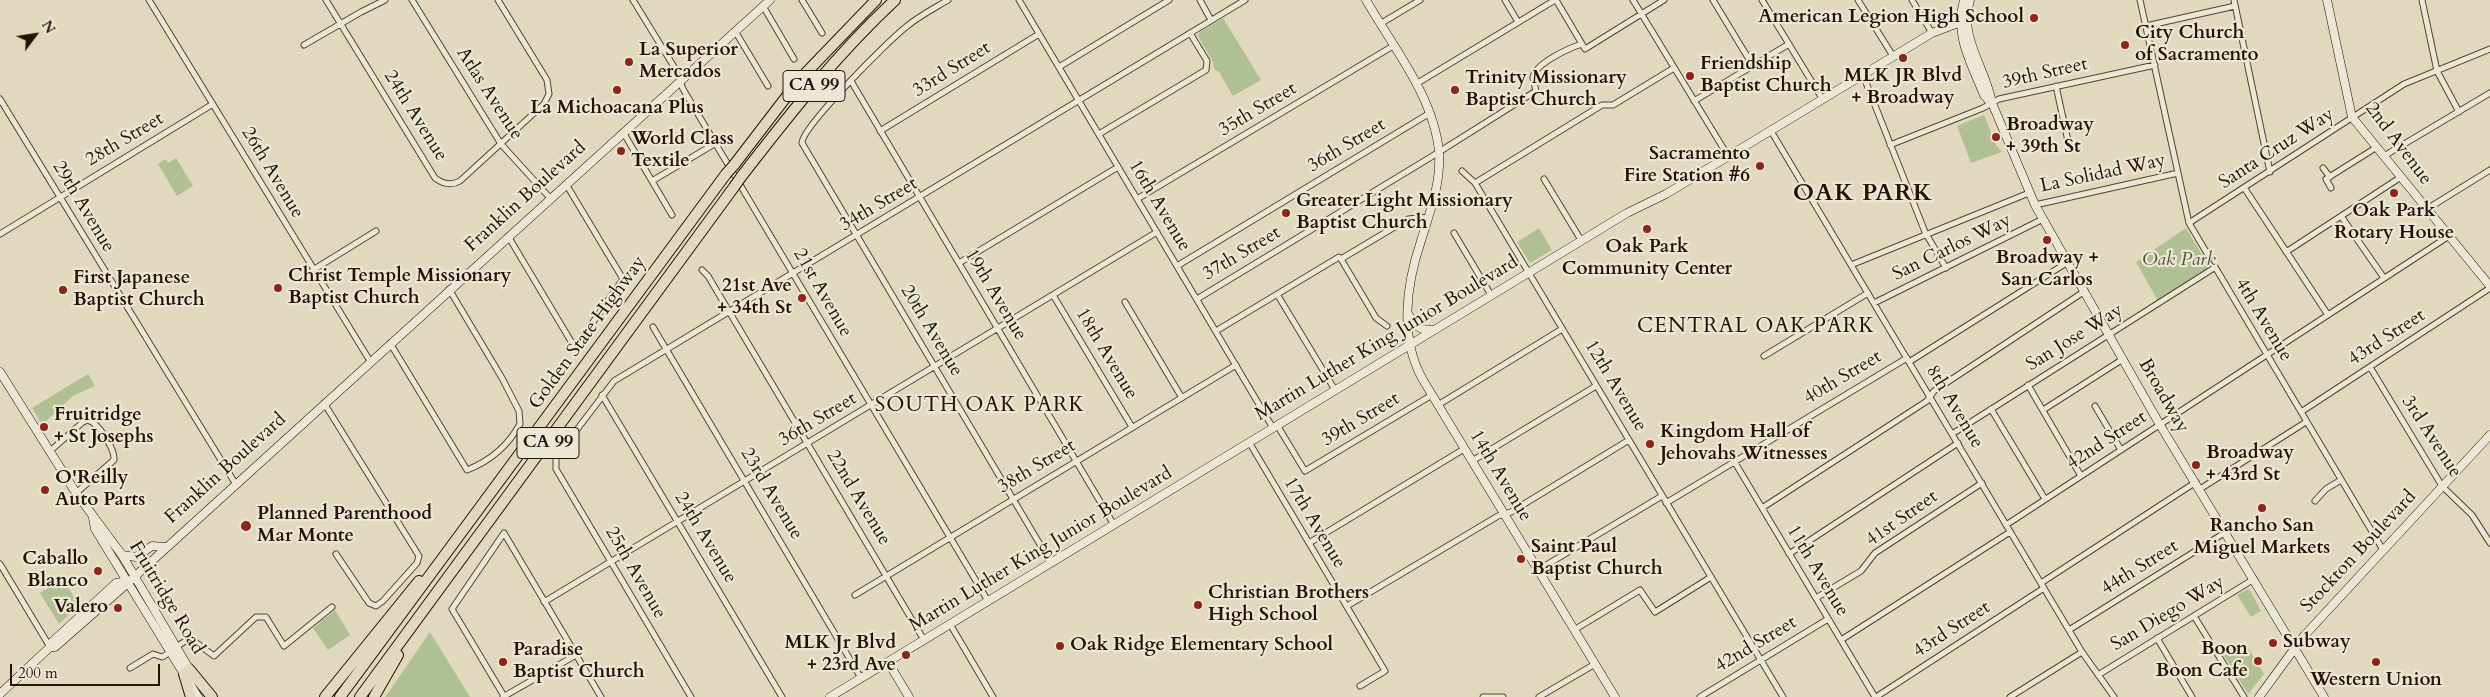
<!DOCTYPE html>
<html>
<head>
<meta charset="utf-8">
<style>
  body { margin:0 }
  #map { position:relative; width:2490px; height:697px; overflow:hidden; background:#e1d9be; font-family:Cardo,serif }
  canvas { display:block }
  .north { position:absolute; left:10px; top:10px; width:50px; height:50px; -webkit-text-stroke:4px #ece6d5; paint-order:stroke; rotate:59deg; font-size:14px; font-weight:700; line-height:20px; text-align:center; color:#241301 }
  .north::after { content:''; display:block; margin:auto; width:18px; height:22px; background:#241301; clip-path:polygon(50% 0,100% 100%,50% 72%,0 100%) }
  .scale { position:absolute; left:10px; top:664px; width:150px; height:22px; box-sizing:border-box; border:2px solid #241301; border-top:0; padding-left:6px; font-size:15px; line-height:18px; white-space:nowrap; color:#241301; -webkit-text-stroke:4px #ece6d5; paint-order:stroke }
</style>
</head>
<body>
<div id="map">
<canvas width="2490" height="697"></canvas>
<div class="north">N</div>
<div class="scale">200 m</div>
</div>
<script>
const context = document.querySelector('canvas').getContext('2d');
context.lineJoin = 'round';
function paint(path, color) { context.fillStyle = color; context.fill(path, 'evenodd'); }
function trace(path, color, width, dash) { context.strokeStyle = color; context.lineWidth = width; context.lineCap = dash ? 'butt' : 'round'; context.setLineDash(dash || []); context.stroke(path); }
function write(font, color, halo, rows, align = 'center') {
  context.font = font + ' Cardo,serif'; context.lineWidth = 4.5; context.setLineDash([]); context.textBaseline = 'middle'; context.strokeStyle = halo; context.fillStyle = color; for (const [text, x, y, turn = 0] of rows) {
    context.save(); context.translate(x, y); context.rotate((+turn || 0) * Math.PI / 180); context.textAlign = isNaN(turn) ? turn : align; if (halo) context.strokeText(text, 0, 0); context.fillText(text, 0, 0); context.restore();
  }
}
paint(new Path2D(`
  M1223 18 1261 80 1233 96 1219 72 1214 69 1213 62 1198 36 1200 32Z
  M1984 115 1996 145 2002 152 1971 163 1957 126Z
  M176 158 193 186 177 196 158 164 166 159 168 163Z
  M1539 228 1552 250 1530 263 1517 242Z
  M2186 228 2209 267 2158 301 2136 262Z
  M88 374 95 386 73 396 42 425 32 408Z
  M63 579 79 605 59 624 40 593Z
  M2248 589 2250 590 2261 611 2251 617 2237 595Z
  M335 610 350 635 328 650 313 628Z
  M430 632 470 697H385L388 693Z
  M2245 643 2264 674 2248 694 2224 656Z`), '#b0c094');
const street = new Path2D(`
  M149 0 370 361
  M326 0 435 178C443 184 451 186 460 181L544 104 549 94 547 80 498 0
  M412 0 501 144 550 198
  M633 0 676 70 683 89 988 601
  M802 0 822 33
  M948 0C933 9 919 16 906 27 889 40 802 127 802 143L1051 563
  M1019 0 1273 428
  M1200 0 1211 20
  M1505 0 1518 22
  M1556 0 1585 49 1664 0
  M1633 0 1728 156
  M1713 0 1753 66
  M1762 0 1823 100
  M1858 0 1893 56
  M1912 0 1932 33
  M2140 0 2189 223 2383 550
  M2234 0 2270 172
  M2422 0 2437 71 2459 112
  M763 6 794 59
  M1380 24 1420 0
  M2146 26 2235 6
  M735 31 768 86
  M304 45 361 12 385 0
  M1059 67 1169 0
  M1863 75 1925 232 1946 268
  M851 81 1114 525
  M1416 84 1555 0
  M2056 86 2068 141
  M0 99 235 483
  M1694 101 1789 44
  M880 131 1039 34
  M1771 131 2082 652 2114 697
  M623 132 672 215
  M1099 134 1206 70 1207 61 1190 33
  M1890 145 1983 108 1999 99 2155 65
  M2384 156 2490 93
  M2323 168 2330 177
  M1462 171 1475 183 1783 697
  M1544 179 1581 240
  M652 181 716 143
  M1475 183 1602 105H1613L1674 68
  M2331 188 2326 179 2377 147
  M2245 189 2328 315
  M1137 199 1393 46
  M2035 205 2178 173
  M2427 209 2490 170
  M2341 216 2384 278
  M2189 223 2404 84 2490 49
  M1454 233 1491 295
  M0 234 213 104
  M508 236 575 348 623 279 566 184
  M2286 252 2401 177
  M1341 259 1376 318 1387 326
  M959 263 1118 167
  M1851 265 2029 193
  M1177 266 1430 113
  M313 270 376 231
  M702 270 708 276 924 640
  M1277 294 1335 390
  M1053 295 1132 427
  M1197 299 1431 157 1536 91 1533 78C1534 64 1569 48 1582 44
  M1125 302 1182 398
  M1874 303 2043 219
  M653 327 861 678
  M1216 331 1339 257 1341 259 1408 219 1429 217
  M390 343 467 470C490 461 508 446 520 424L519 411 502 378 449 289
  M1764 356 1868 293
  M1909 362 2068 262
  M2370 367 2442 486 2472 515 2490 543
  M2028 385 2081 476
  M602 395 782 697
  M324 403 419 556 417 563 383 601 376 606 369 603 336 554
  M1438 405 1562 329
  M2095 406 2121 450
  M1991 409 2045 499
  M2043 410 2123 359
  M2301 412 2490 288
  M1277 425 1305 471 1432 395
  M1952 434 2214 268
  M1249 442 1385 671 1360 686
  M49 452 83 422 88 420C99 423 115 450 114 460L76 493
  M1472 461 1596 386
  M1734 461 1875 697
  M2200 489 2306 422
  M2315 501 2326 489 2341 480
  M1666 503 1907 358
  M1762 508 1927 401 1934 391 2085 291
  M2006 525 2449 236
  M1309 543 1464 449
  M1789 554 1958 443
  M0 564 50 647
  M1538 570 1662 496
  M2041 583 2196 482
  M855 595 1236 365
  M1816 598 1861 571 1875 553 1982 483
  M544 602 1157 232
  M1347 606 1498 516 1511 512 1629 440
  M2194 616 2244 697
  M950 624 993 697
  M1574 630 1640 590 1655 612 1711 577
  M2069 630 2226 532
  M2157 638 2192 697
  M1841 640 2010 532
  M176 647 190 638 214 656 256 617H266L284 646 332 607
  M130 668 153 654 162 657 171 652
  M2098 675 2254 579
  M504 696 452 609 504 533 601 697
  M503 697 576 655
  M691 697 556 469V457L614 381 1245 0
  M1483 697H1503
  M1539 697 1595 664
  M1700 697 1828 619
  M1876 697 2044 588
  M2010 697 2082 652`);
const secondary = new Path2D(`
  M1366 0C1393 47 1434 97 1439 152 1441 184 1430 211 1421 241 1406 285 1399 338 1423 380L1615 697
  M1964 0C1954 35 1971 63 1984 95L1991 103
  M1970 0C1958 37 1986 68 1992 103L2035 205 2160 425 2324 697
  M2327 0 2352 117 2490 286
  M1408 314C1415 325 1419 331 1433 330
  M0 372 76 493 122 555 191 672
  M93 518 95 529 198 697
  M122 555 136 557 152 546 165 547
  M50 647H55L121 589 770 0
  M888 662 909 697
  M0 694 50 647 51 643 116 583 128 581
  M830 697 1627 213 1666 194 1932 33 1966 20
  M2259 697 2303 637 2490 435`);
const highway = new Path2D(`
  M734 165 800 79 876 0
  M741 177C789 115 837 54 895 0
  M189 669 212 697
  M184 674 191 697
  M325 697 419 581
  M340 697 726 174
  M360 697 734 187
  M374 697 398 655`);
trace(street, '#534430', 7);
trace(secondary, '#241301', 9);
trace(highway, '#241301', 12);
trace(street, '#ece6d5', 5);
trace(secondary, '#ece6d5', 8);
trace(highway, '#e1d9be', 10);
const highwayBridge = new Path2D(`
  M726 174 734 165
  M734 187 741 177`);
trace(highwayBridge, '#241301', 12, []);
trace(highwayBridge, '#e1d9be', 10);
for (const [x, y, r, color] of [
  [2034,18,5,"#8f2418"],
  [2125,45,5,"#8f2418"],
  [1903,58,5,"#8f2418"],
  [629,62,5,"#8f2418"],
  [1690,76,5,"#8f2418"],
  [617,90,5,"#8f2418"],
  [1455,90,5,"#8f2418"],
  [1996,137,5,"#8f2418"],
  [621,151,5,"#8f2418"],
  [1760,166,5,"#8f2418"],
  [2394,193,5,"#8f2418"],
  [1286,213,5,"#8f2418"],
  [1647,229,5,"#8f2418"],
  [2047,240,5,"#8f2418"],
  [278,288,5,"#8f2418"],
  [63,290,5,"#8f2418"],
  [802,298,5,"#8f2418"],
  [44,427,5,"#8f2418"],
  [1650,444,5,"#8f2418"],
  [2196,465,5,"#8f2418"],
  [45,490,5,"#8f2418"],
  [2262,508,5,"#8f2418"],
  [246,526,6,"#8f2418"],
  [1521,559,5,"#8f2418"],
  [98,571,5,"#8f2418"],
  [1198,605,5,"#8f2418"],
  [118,608,5,"#8f2418"],
  [2273,643,5,"#8f2418"],
  [1060,646,5,"#8f2418"],
  [906,655,5,"#8f2418"],
  [2258,661,5,"#8f2418"],
  [503,662,5,"#8f2418"],
  [2376,662,5,"#8f2418"]
]) { const dot = new Path2D(); dot.arc(x, y, r, 0, 2 * Math.PI); context.fillStyle = color; context.fill(dot); trace(dot, '#ece6d5', 2); }
for (const [x, y, w] of [
  [814,86,62],
  [548,443,62]
]) { const box = new Path2D(); box.roundRect(x - w / 2, y - 15.5, w, 31, 4); context.fillStyle = '#ece6d5'; context.fill(box); trace(box, '#241301', 1); }
write('bold 18px', '#241301', null, [
  ["CA 99",814,86],
  ["CA 99",548,443]
]);
write('bold 19px', '#241301', '#ece6d5', [
  ["American Legion High School",2024,18,"right"],
  ["City Church",2135,34],
  ["of Sacramento",2135,56],
  ["La Superior",639,51],
  ["Mercados",639,73],
  ["Friendship",1700,65],
  ["Baptist Church",1700,87],
  ["MLK JR Blvd",1903,77,"center"],
  ["+ Broadway",1903,99,"center"],
  ["Trinity Missionary",1465,79],
  ["Baptist Church",1465,101],
  ["La Michoacana Plus",617,109,"center"],
  ["Broadway",2006,126],
  ["+ 39th St",2006,148],
  ["World Class",631,140],
  ["Textile",631,162],
  ["Sacramento",1750,155,"right"],
  ["Fire Station #6",1750,177,"right"],
  ["Greater Light Missionary",1296,202],
  ["Baptist Church",1296,224],
  ["Oak Park",2394,212,"center"],
  ["Rotary House",2394,234,"center"],
  ["Oak Park",1647,248,"center"],
  ["Community Center",1647,270,"center"],
  ["Broadway +",2047,259,"center"],
  ["San Carlos",2047,281,"center"],
  ["Christ Temple Missionary",288,277],
  ["Baptist Church",288,299],
  ["First Japanese",73,279],
  ["Baptist Church",73,301],
  ["21st Ave",792,287,"right"],
  ["+ 34th St",792,309,"right"],
  ["Fruitridge",54,416],
  ["+ St Josephs",54,438],
  ["Kingdom Hall of",1660,433],
  ["Jehovahs Witnesses",1660,455],
  ["Broadway",2206,454],
  ["+ 43rd St",2206,476],
  ["O'Reilly",55,479],
  ["Auto Parts",55,501],
  ["Planned Parenthood",257,515],
  ["Mar Monte",257,537],
  ["Rancho San",2262,527,"center"],
  ["Miguel Markets",2262,549,"center"],
  ["Saint Paul",1531,548],
  ["Baptist Church",1531,570],
  ["Caballo",88,560,"right"],
  ["Blanco",88,582,"right"],
  ["Christian Brothers",1208,594],
  ["High School",1208,616],
  ["Valero",108,608,"right"],
  ["Subway",2283,643],
  ["MLK Jr Blvd",896,644,"right"],
  ["+ 23rd Ave",896,666,"right"],
  ["Oak Ridge Elementary School",1070,646],
  ["Boon",2248,650,"right"],
  ["Boon Cafe",2248,672,"right"],
  ["Paradise",513,651],
  ["Baptist Church",513,673],
  ["Western Union",2376,681,"center"]
], 'left');
write('19px', '#241301', '#ece6d5', [
  ["33rd Street",952,70,-32],
  ["39th Street",2045,74,-13],
  ["Atlas Avenue",489,94,57],
  ["35th Street",1258,110,-31],
  ["24th Avenue",415,116,58],
  ["28th Street",125,140,-31],
  ["2nd Avenue",2398,144,53],
  ["36th Street",1347,146,-31],
  ["Santa Cruz Way",2277,149,-33],
  ["26th Avenue",272,173,59],
  ["La Solidad Way",2103,174,-12],
  ["Franklin Boulevard",526,197,-42],
  ["34th Street",879,205,-31],
  ["16th Avenue",1159,206,59],
  ["29th Avenue",83,207,59],
  ["San Carlos Way",1952,248,-26],
  ["37th Street",1242,254,-31],
  ["21st Avenue",822,293,60],
  ["19th Avenue",995,295,59],
  ["4th Avenue",2263,320,59],
  ["20th Avenue",931,331,59],
  ["Golden State Highway",588,333,-54],
  ["San Jose Way",2075,338,-32],
  ["43rd Street",2387,338,-33],
  ["Martin Luther King Junior Boulevard",1387,339,-31],
  ["18th Avenue",1106,354,59],
  ["40th Street",1843,378,-31],
  ["12th Avenue",1615,386,59],
  ["Broadway",2163,396,60],
  ["8th Avenue",1954,407,59],
  ["36th Street",818,420,-31],
  ["39th Street",1361,420,-31],
  ["3rd Avenue",2431,437,57],
  ["42nd Street",2107,441,-33],
  ["38th Street",1037,467,-31],
  ["Franklin Boulevard",226,469,-42],
  ["14th Avenue",1500,476,59],
  ["23rd Avenue",771,494,59],
  ["22nd Avenue",858,498,59],
  ["41st Street",1902,519,-35],
  ["17th Avenue",1314,523,59],
  ["24th Avenue",705,538,59],
  ["Martin Luther King Junior Boulevard",1041,550,-31],
  ["Stockton Boulevard",2359,552,-47],
  ["44th Street",2140,568,-32],
  ["11th Avenue",1817,571,59],
  ["25th Avenue",635,573,60],
  ["Fruitridge Road",166,598,59],
  ["San Diego Way",2168,614,-31],
  ["43rd Street",1952,630,-33],
  ["42nd Street",1756,645,-31]
]);
write('italic 19px', '#555034', '#ece6d5', [
  ["Oak Park",2179,261]
]);
context.letterSpacing = '1px';
write('21px', '#241301', '#ece6d5', [
  ["CENTRAL OAK PARK",1756,327],
  ["SOUTH OAK PARK",980,406]
]);
context.letterSpacing = '0px';
context.letterSpacing = '1px';
write('bold 24px', '#241301', '#ece6d5', [
  ["OAK PARK",1863,194]
]);
context.letterSpacing = '0px';
</script>
</body>
</html>
